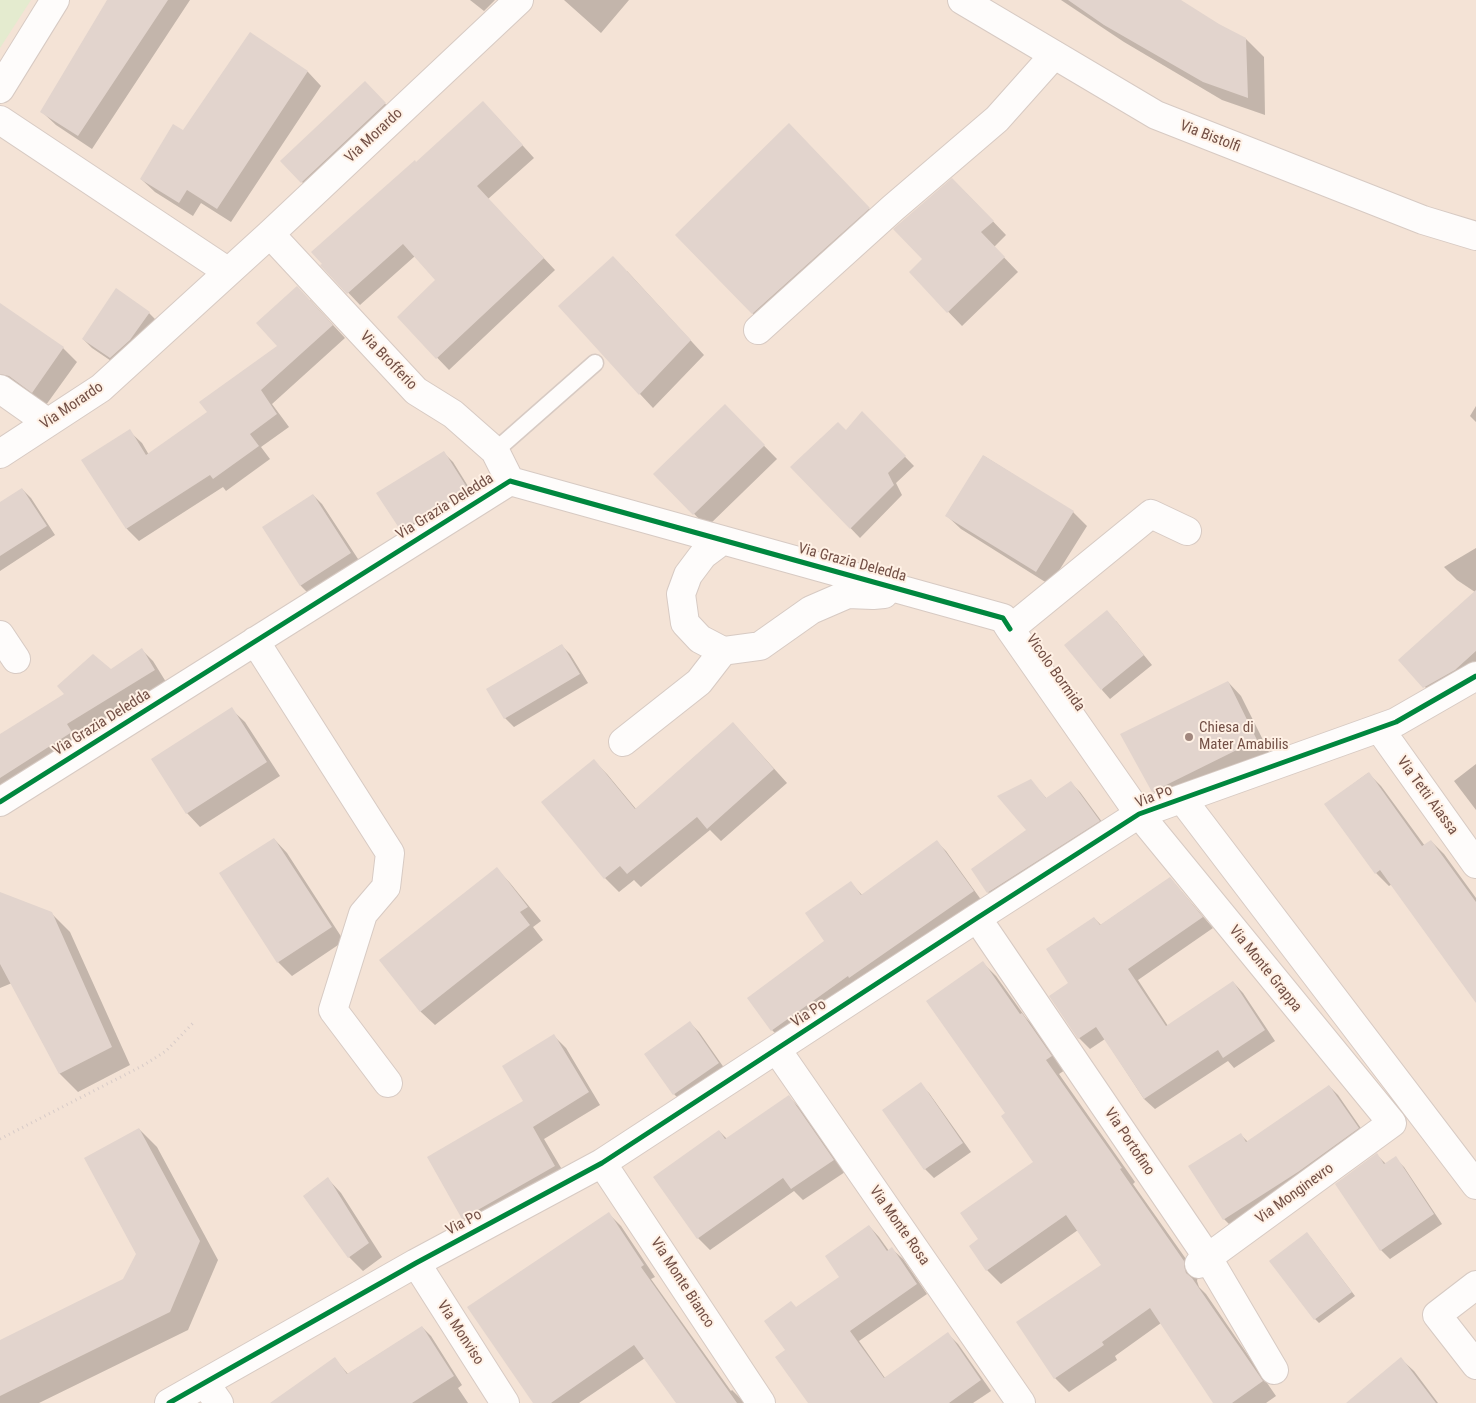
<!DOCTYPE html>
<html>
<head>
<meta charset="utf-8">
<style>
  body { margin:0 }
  canvas { display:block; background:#f6ede5 }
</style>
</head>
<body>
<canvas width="1476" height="1403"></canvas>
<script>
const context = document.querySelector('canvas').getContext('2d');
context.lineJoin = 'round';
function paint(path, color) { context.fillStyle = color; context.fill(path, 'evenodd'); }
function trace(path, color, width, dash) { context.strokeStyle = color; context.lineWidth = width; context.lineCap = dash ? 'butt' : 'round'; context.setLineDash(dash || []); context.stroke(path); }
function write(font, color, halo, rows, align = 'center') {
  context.font = font + ' "Roboto Condensed",sans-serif'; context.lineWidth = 4; context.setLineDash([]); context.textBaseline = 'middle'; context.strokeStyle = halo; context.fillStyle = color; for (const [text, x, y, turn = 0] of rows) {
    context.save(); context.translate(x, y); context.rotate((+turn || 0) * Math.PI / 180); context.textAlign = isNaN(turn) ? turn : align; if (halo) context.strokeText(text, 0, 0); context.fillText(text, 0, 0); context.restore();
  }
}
paint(new Path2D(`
  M0 0H1476V1403H0Z`), '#f4e3d6');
paint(new Path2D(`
  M0 0H31L0 48Z`), '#e4ebcf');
paint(new Path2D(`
  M108 0H190L92 149 56 125 42 112Z
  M470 0H495L484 11Z
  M564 0H629L601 33Z
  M1061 0H1179L1218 25 1246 39 1264 57 1265 115 1222 100 1124 42Z
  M250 34 308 72 321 86 231 222 201 203 193 216 155 192 141 179 184 132Z
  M365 83 399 118 316 196 282 162Z
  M495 115 534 158 488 199 555 270 449 370 398 317 437 280 415 256 360 305 322 265Z
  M802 139 882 222 766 327 676 235Z
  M966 193 1006 235 994 247 1018 272 962 326 910 272 924 259Z
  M627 271 704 355 653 408 640 394Z
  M310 300 345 338 272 404 289 427 261 447 270 459 226 491 223 487 139 541 127 529 83 461 129 431 142 443 149 455 209 413 279 346Z
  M0 305 63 348 77 362 46 405 0 396Z
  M149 313 158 322 120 367 92 348 83 339Z
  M725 406 777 459 707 527 655 474Z
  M1476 406V422L1470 416Z
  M862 413 914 466 896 483 902 495 860 538 792 467 846 432Z
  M444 453 453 462 476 499 411 540 402 531Z
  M984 456 1073 512 1087 526 1050 585 961 529 947 516Z
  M22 489 31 498 55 535 0 571V503Z
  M313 495 322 504 360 562 310 595 301 586 264 527Z
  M1476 548V677L1438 701 1400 660 1475 592 1457 580 1444 567Z
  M1116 621 1152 665 1110 699 1102 690Z
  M561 645 570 654 588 683 514 727 505 718 488 690Z
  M142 650 153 661 166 682 77 736 82 744 0 796V736L111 671Z
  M1228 682 1241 696 1270 754 1167 805 1153 791Z
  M231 709 245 722 280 776 200 827 187 813Z
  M733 723 787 783 721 841 710 830 641 887 634 880 619 892 605 878 543 802 594 761 607 774 636 809Z
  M1476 764V810L1454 781Z
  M1368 773 1381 786 1425 846 1431 841 1444 854 1476 898V1001L1392 884 1389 886 1376 873 1326 804Z
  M1071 783 1080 792 1108 830 997 901 988 892 1028 831 1039 790 1047 799Z
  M274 839 287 853 344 941 292 976 278 962Z
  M937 842 946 851 982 901 781 1039 772 1030 749 998 826 942 851 883 863 896Z
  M497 869 510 883 541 921 533 927 543 940 435 1025 421 1012 381 960Z
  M1170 878 1213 928 1138 980 1168 1026 1233 982 1243 993 1275 1041 1234 1068 1228 1061 1155 1109 1144 1099 1105 1039 1090 1049 1079 1038 1070 983 1094 918 1101 925Z
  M0 899 51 913 70 932 130 1065 78 1092 60 1074 12 983 0 988Z
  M982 962 996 976 1026 1018 1036 1028 1065 1070 1059 1074 1135 1182 1133 1184 1198 1276 1197 1281 1199 1287 1206 1294 1276 1396 1266 1403H1215L1161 1323 1115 1356 1117 1360 1069 1392 1055 1378 1103 1265 1078 1230 1001 1284 987 1270 970 1246 980 1239 1034 1162 1007 1114Z
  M690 1023 699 1032 727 1072 683 1103 674 1094Z
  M554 1036 566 1048 600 1105 544 1139 567 1178 475 1230 463 1218 525 1101Z
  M920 1084 929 1093 971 1152 934 1178 925 1169Z
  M1329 1086 1338 1095 1367 1137 1233 1228 1224 1219 1240 1134 1248 1142Z
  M789 1097 801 1109 845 1172 803 1200 794 1191 710 1250 698 1238 719 1131 727 1139Z
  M139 1129 157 1147 218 1260 188 1330 39 1403H0V1341L124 1280 137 1254Z
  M1377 1155 1386 1164 1395 1158 1404 1167 1442 1224 1390 1259 1381 1250Z
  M328 1179 341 1193 382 1257 363 1271 349 1257 304 1196Z
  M609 1214 621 1226 655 1277 651 1279 731 1391 732 1390 745 1403H677L645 1358 579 1403H535Z
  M869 1226 879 1237 889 1251 892 1249 903 1259 927 1294 859 1341 885 1378 948 1334 958 1344 991 1391 973 1403H810L787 1351 796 1308 841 1277Z
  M1311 1238 1355 1296 1319 1323 1315 1319Z
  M422 1327 431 1336 462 1385 458 1388 468 1403H292L335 1359 348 1374Z
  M1401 1359 1414 1371 1438 1403H1348Z`), '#0003');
paint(new Path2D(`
  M107 0H168L78 136 40 112Z
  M1068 0H1181L1219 24 1246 38 1248 98 1203 82 1104 25Z
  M250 32 308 71 217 209 187 190 179 203 140 179 173 124 183 130Z
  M365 81 386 103 301 183 280 161Z
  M483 101 523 145 477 186 544 258 436 359 397 317 435 280 403 244 347 294 320 265 322 264 311 252 415 160 416 162Z
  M789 123 870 208 752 314 675 235Z
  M952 178 994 221 981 232 1005 257 947 313 909 272 922 259 893 229Z
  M613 256 691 340 639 395 558 306Z
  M297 286 333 325 261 390 277 414 250 434 259 446 213 479 210 475 126 529 81 460 130 429 146 455 207 412 199 402 277 346 256 323Z
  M116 288 150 312 130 340 110 358 82 339Z
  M0 303 64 347 32 393 9 376 0 374Z
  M725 404 765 445 693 515 653 474Z
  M862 411 906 456 888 473 894 485 850 529 790 467 838 422 846 430Z
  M444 451 468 489 401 531 376 493Z
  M983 455 1074 511 1036 572 945 516Z
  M22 488 47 526 0 556V502Z
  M313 494 351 553 300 586 262 527Z
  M1476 590V651L1455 670 1423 688 1398 660Z
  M1107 610 1144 655 1101 690 1064 645Z
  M562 644 580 674 504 719 486 689Z
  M142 648 155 670 67 724 72 732 0 778V734L64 694 57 686 93 654 111 669Z
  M1228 681 1257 740 1152 792 1120 734Z
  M232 707 267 762 186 814 151 759Z
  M733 722 774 769 707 829 697 817 627 874 620 866 604 879 541 802 594 759 635 809Z
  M1369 772 1422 846 1431 840 1476 902V1003L1380 870 1375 874 1324 804Z
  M1031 779 1046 798 1071 781 1100 821 987 893 971 869 1026 830 997 796Z
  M274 838 332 927 277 963 219 873Z
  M937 840 974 891 849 978 848 976 771 1031 747 998 824 941 805 913 851 881 861 895Z
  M497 867 528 907 520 912 530 925 420 1012 379 960Z
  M1170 877 1203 917 1128 969 1166 1026 1233 981 1265 1030 1223 1058 1218 1050 1144 1099 1096 1027 1078 1039 1049 996 1068 983 1046 949 1094 917 1100 925Z
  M0 892 52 912 112 1047 59 1074 0 964Z
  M983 961 1020 1014 1022 1013 1052 1056 1046 1060 1122 1168 1120 1169 1184 1261V1266L1186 1273 1192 1278 1263 1381 1232 1403H1213L1150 1308 1102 1342 1104 1345 1054 1379 1016 1322 1101 1265 1066 1215 986 1271 969 1246 978 1239 960 1213 1033 1162 1001 1116 1005 1113 926 1001Z
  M690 1021 719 1063 673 1095 644 1054Z
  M554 1034 589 1092 533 1127 555 1166 462 1219 427 1157 523 1101 502 1066Z
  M921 1082 963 1143 924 1170 882 1110Z
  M1329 1085 1359 1128 1298 1172 1223 1220 1188 1166 1241 1133 1246 1142Z
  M789 1095 834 1160 791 1189 783 1178 697 1239 653 1177 719 1130 725 1139Z
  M139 1128 200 1241 170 1312 0 1396V1340L123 1279 136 1254 84 1158Z
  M1377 1153 1384 1164 1396 1156 1434 1214 1380 1251 1335 1184Z
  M328 1177 369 1243 348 1258 303 1196Z
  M609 1212 644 1265 641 1267 737 1403H676L634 1345 551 1403H533L467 1307Z
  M869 1225 887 1251 892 1247 917 1284 850 1331 884 1378 948 1332 981 1380 949 1403H808L775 1357 785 1350 764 1321 791 1301 796 1307 839 1277 825 1256Z
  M1307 1232 1352 1292 1314 1320 1269 1261Z
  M422 1326 454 1376 412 1403H270L335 1357 347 1374Z
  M1401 1357 1436 1403H1346Z`), '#e2d4cd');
const service = new Path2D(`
  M495 451 595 363`);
const minor = new Path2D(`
  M0 89 55 0
  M0 120 227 271
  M270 234 416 391 453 414 495 451 510 481
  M758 330 893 208 997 119 1054 55
  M0 389 47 422
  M0 454 101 388 270 234 519 0
  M1187 531 1151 514 1010 629 1139 814 1392 1123 1199 1264
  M723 540 703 555 688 575 681 594 685 623 700 639 723 651 760 646 811 610 848 594 873 595 884 594
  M0 635 16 659
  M255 641 390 853 386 887 363 914 333 1010 388 1083
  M1379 728 1476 864
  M623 742 699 682 723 651
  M1182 799 1476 1185
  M0 802 510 481 1003 618 1010 629
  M977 918 1208 1258 1274 1370
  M777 1050 1021 1403
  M602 1163 761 1403
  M416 1263 505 1403
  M1476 1285 1437 1315 1476 1365
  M205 1383 219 1403
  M169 1403 416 1263 602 1163 977 918 1139 814 1396 722 1476 676`);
const tertiary = new Path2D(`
  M962 0 1156 115 1423 220 1476 236`);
trace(service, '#d7cac3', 19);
trace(minor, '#d7cac3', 30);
trace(tertiary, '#d7cac3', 30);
trace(new Path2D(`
  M0 1139 144 1065 166 1051 195 1021`), '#d7cbc8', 3, [1, 4]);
trace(service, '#fefcfb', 16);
trace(minor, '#fefcfb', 28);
trace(tertiary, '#fefcfb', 28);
trace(new Path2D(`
  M0 802 510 481 1003 618 1010 629
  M169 1403 416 1263 602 1163 977 918 1139 814 1396 722 1476 676`), '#00873e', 5);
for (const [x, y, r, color] of [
  [1189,737,5,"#a1877e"]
]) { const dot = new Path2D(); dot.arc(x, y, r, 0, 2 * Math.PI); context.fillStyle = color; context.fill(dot); trace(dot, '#fff1e5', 2); }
write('15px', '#735046', '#fff1e5', [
  ["Via Morardo",374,136,-43],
  ["Via Bistolfi",1210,137,21],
  ["Via Brofferio",388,361,46],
  ["Via Morardo",72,406,-34],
  ["Via Grazia Deledda",445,507,-32],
  ["Via Grazia Deledda",852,563,15],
  ["Vicolo Bormida",1055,673,55],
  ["Via Grazia Deledda",102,723,-32],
  ["Via Tetti Aiassa",1427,796,54],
  ["Via Po",1154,797,-22],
  ["Via Monte Grappa",1265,969,51],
  ["Via Po",809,1014,-33],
  ["Via Portofino",1129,1142,56],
  ["Via Monginevro",1295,1194,-36],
  ["Via Po",464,1223,-28],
  ["Via Monte Rosa",899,1226,55],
  ["Via Monte Bianco",682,1283,57],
  ["Via Monviso",460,1333,57]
]);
write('15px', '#735046', '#fff1e5', [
  ["Chiesa di",1199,728],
  ["Mater Amabilis",1199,745]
], 'left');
</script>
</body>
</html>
